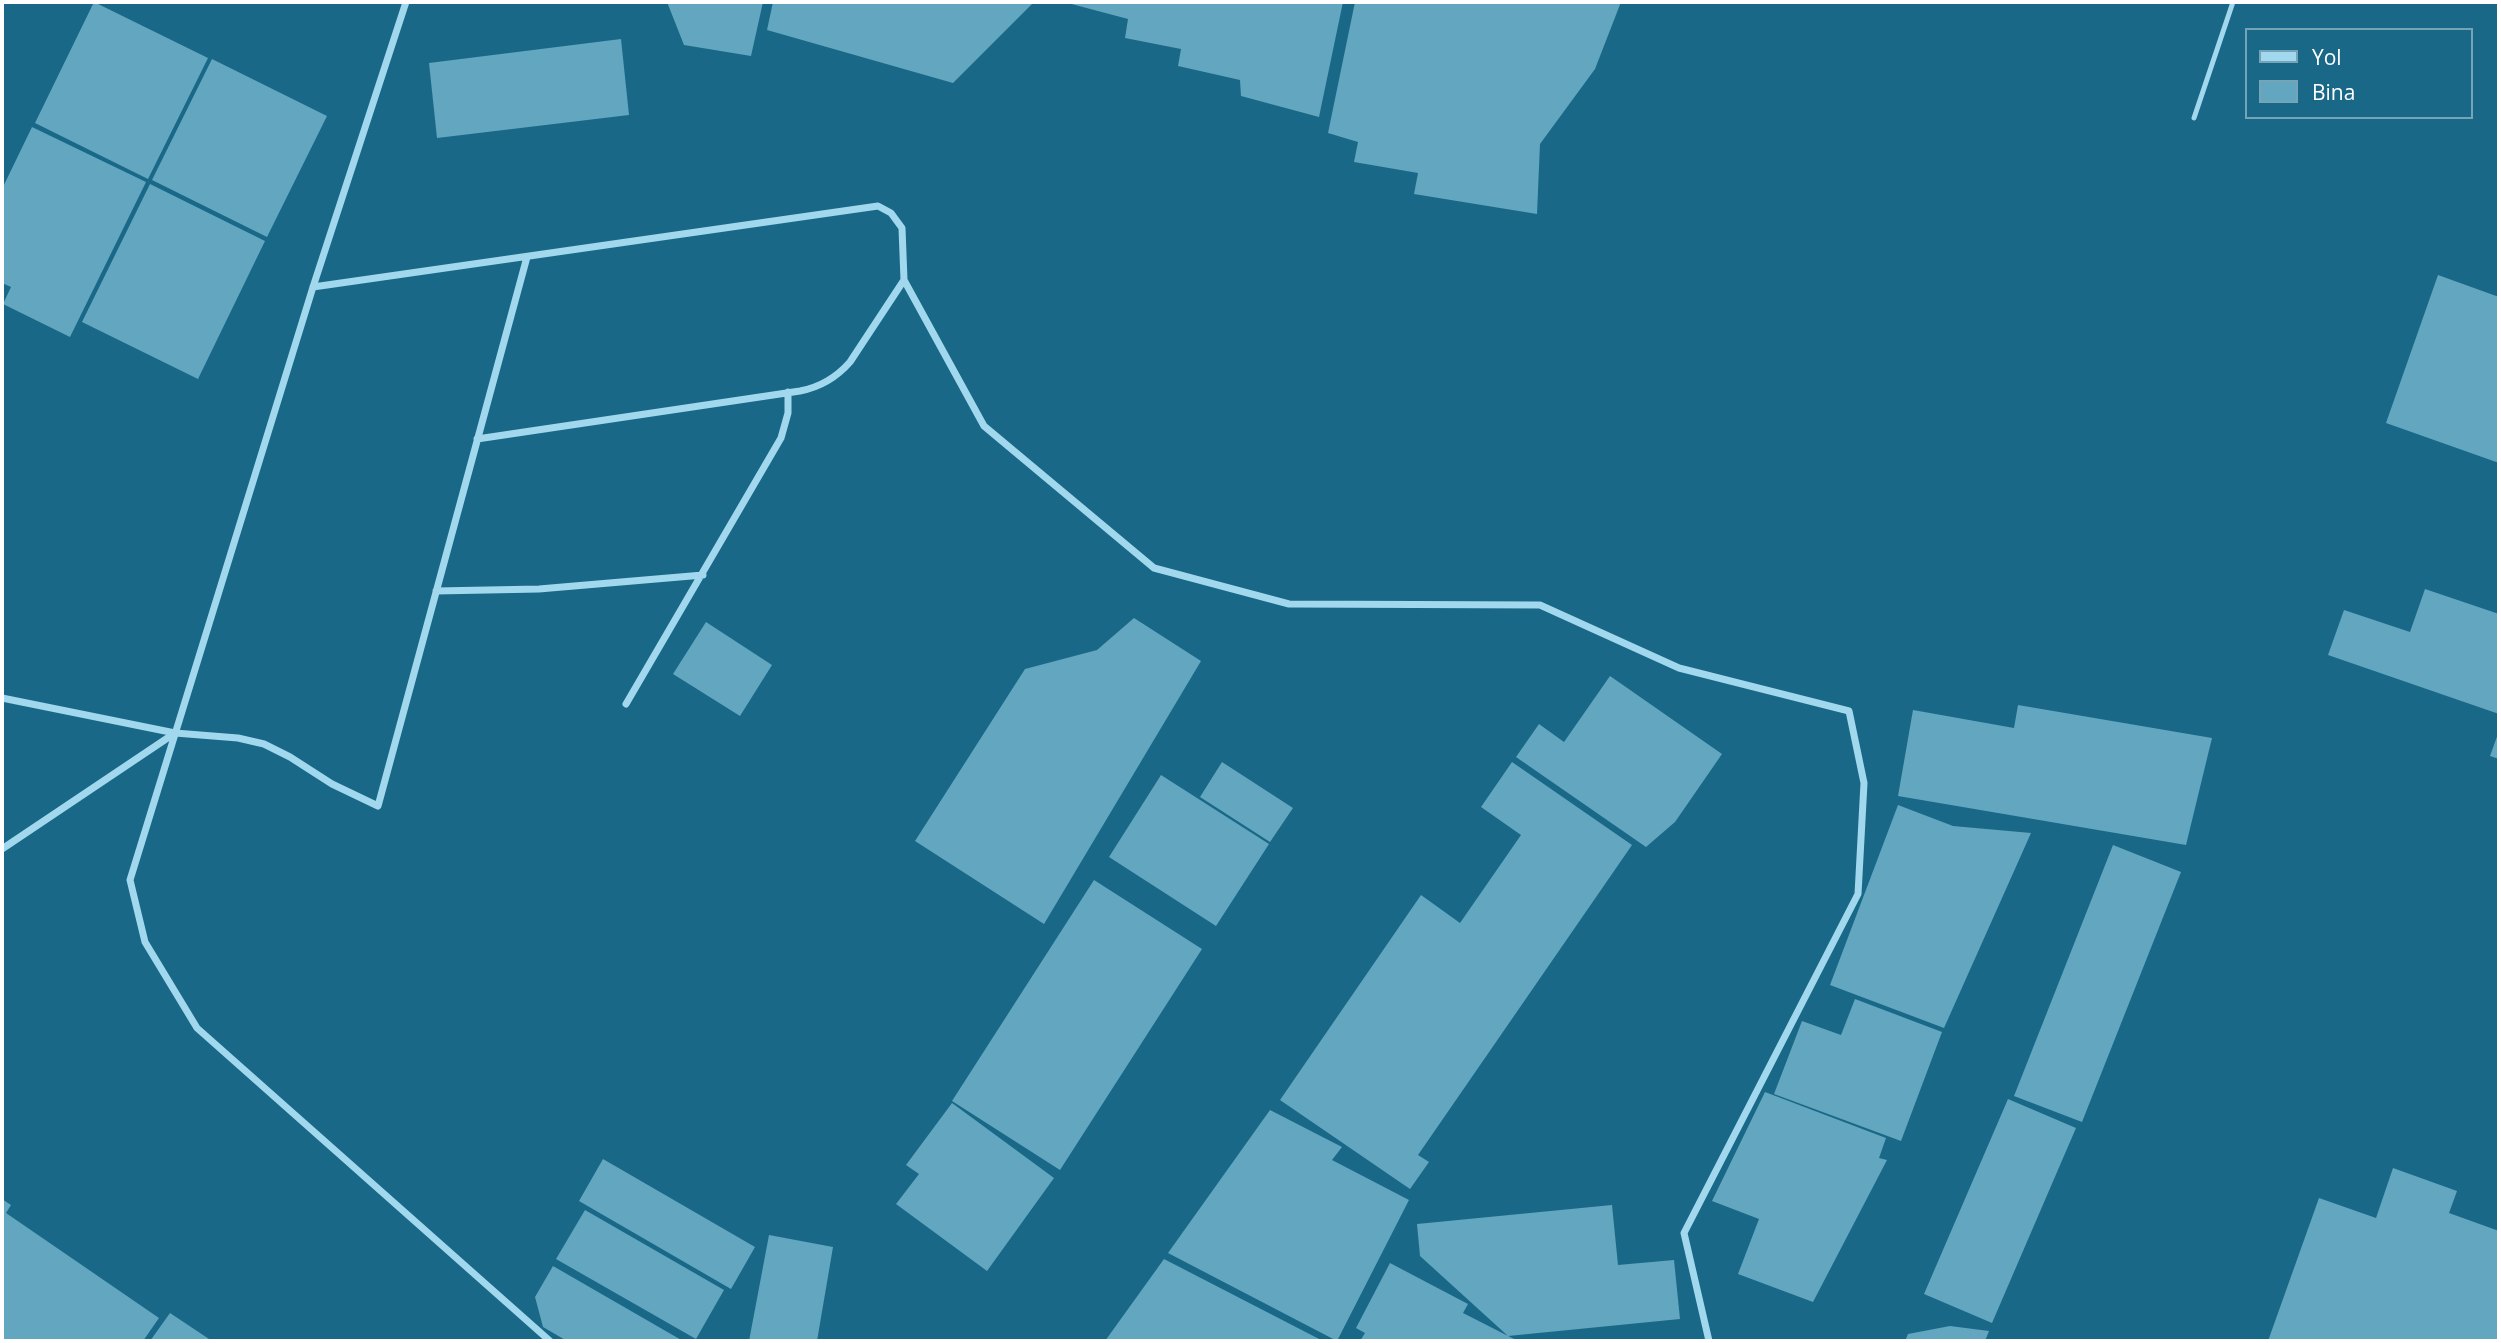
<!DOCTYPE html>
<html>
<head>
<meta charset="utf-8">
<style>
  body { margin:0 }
  #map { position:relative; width:2501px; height:1343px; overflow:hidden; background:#196888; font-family:"Open Sans",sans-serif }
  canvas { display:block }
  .frame { position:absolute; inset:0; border:4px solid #fff; pointer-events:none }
  .legend { position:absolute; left:2245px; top:28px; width:228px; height:91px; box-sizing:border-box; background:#196888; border:2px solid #75a4b8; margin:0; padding:9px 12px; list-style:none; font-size:21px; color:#fff }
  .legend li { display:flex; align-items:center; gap:14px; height:35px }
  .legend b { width:35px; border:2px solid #75a4b8 }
</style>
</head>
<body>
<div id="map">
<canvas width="2501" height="1343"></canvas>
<div class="frame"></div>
<ul class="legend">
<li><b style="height:9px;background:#a1d8ed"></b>Yol</li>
<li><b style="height:19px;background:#63a6bf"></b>Bina</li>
</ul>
</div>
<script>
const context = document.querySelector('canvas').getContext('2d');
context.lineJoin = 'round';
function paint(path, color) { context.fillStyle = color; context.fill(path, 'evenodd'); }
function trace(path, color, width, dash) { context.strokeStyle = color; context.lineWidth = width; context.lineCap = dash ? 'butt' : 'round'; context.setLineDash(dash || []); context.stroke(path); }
paint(new Path2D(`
  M94 2 208 58 148 179 35 123Z
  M667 2H763L751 56 684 45Z
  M773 2H1034L953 83 767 30Z
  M1064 2H1343L1319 117 1241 96 1240 80 1178 66 1181 49 1125 38 1128 19Z
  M1355 2H1621L1595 69 1540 144 1537 214 1414 194 1418 173 1354 162 1358 142 1328 133Z
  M621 39 629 115 437 138 429 63Z
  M212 59 327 116 267 237 152 180Z
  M32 127 146 182 70 337 3 304 11 287 2 283V189Z
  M150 184 265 241 198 379 82 322Z
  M2438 275 2499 297V463L2386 423Z
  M2425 589 2499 614V714L2328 655 2344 610 2410 632Z
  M1134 618 1201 661 1044 924 915 841 1025 669 1097 650Z
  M706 622 772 665 740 716 673 674Z
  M1610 676 1722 754 1675 822 1646 847 1516 757 1539 724 1564 742Z
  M2018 705 2212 738 2186 845 1898 796 1913 710 2014 728Z
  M2499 731V759L2490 756Z
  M1222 762 1293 808 1270 842 1200 797Z
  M1512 762 1632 845 1418 1155 1429 1162 1410 1189 1280 1100 1421 895 1460 923 1521 835 1481 807Z
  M1161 775 1269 844 1216 926 1109 857Z
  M1898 805 1953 826 2031 833 1944 1028 1830 985Z
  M2113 845 2181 872 2082 1122 2014 1096Z
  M1094 880 1202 949 1060 1170 952 1101Z
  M1855 999 1942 1032 1901 1141 1774 1094 1802 1021 1841 1035Z
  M1765 1092 1886 1138 1879 1158 1887 1160 1813 1302 1738 1274 1759 1219 1712 1201Z
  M2008 1099 2076 1128 1992 1323 1924 1294Z
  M952 1103 1054 1178 987 1271 896 1204 919 1174 906 1165Z
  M1270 1110 1342 1147 1332 1160 1409 1200 1337 1341 1168 1253Z
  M603 1159 755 1247 731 1289 579 1201Z
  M2393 1168 2457 1191 2449 1213 2499 1231V1336L2497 1341H2268L2319 1198 2376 1218Z
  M2 1199 11 1205 6 1213 159 1318 143 1341H7L2 1338Z
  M1612 1205 1618 1265 1674 1260 1680 1319 1508 1336 1420 1256 1417 1224Z
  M585 1210 724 1290 696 1339 556 1259Z
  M769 1235 833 1247 817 1341H749Z
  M1164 1259 1323 1341H1105Z
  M1390 1263 1468 1304 1463 1313 1518 1341H1360L1365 1333 1356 1328Z
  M553 1266 683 1341H567L543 1327 535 1297Z
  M170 1313 212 1341H150Z
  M1950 1326 1989 1331 1985 1341H1905L1908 1334Z`), '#63a6bf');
trace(new Path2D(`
  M2194 118 2233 2`), '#a1d8ed', 5);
trace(new Path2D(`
  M406 2 313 287 130 880 145 942 197 1028 550 1341
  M313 287 878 206 891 213 902 228 904 280 984 426 1154 568 1289 604 1540 605 1679 668 1849 711 1864 783 1858 894 1684 1233 1709 1341
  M477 439 800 391C821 387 836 378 850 362L904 280
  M436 591 539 589 703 575
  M2 698 175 733 238 738 264 744 290 757 332 784 378 806 527 257
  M626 704 781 438 788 413V392
  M2 849 175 733`), '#a1d8ed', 7);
</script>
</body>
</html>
